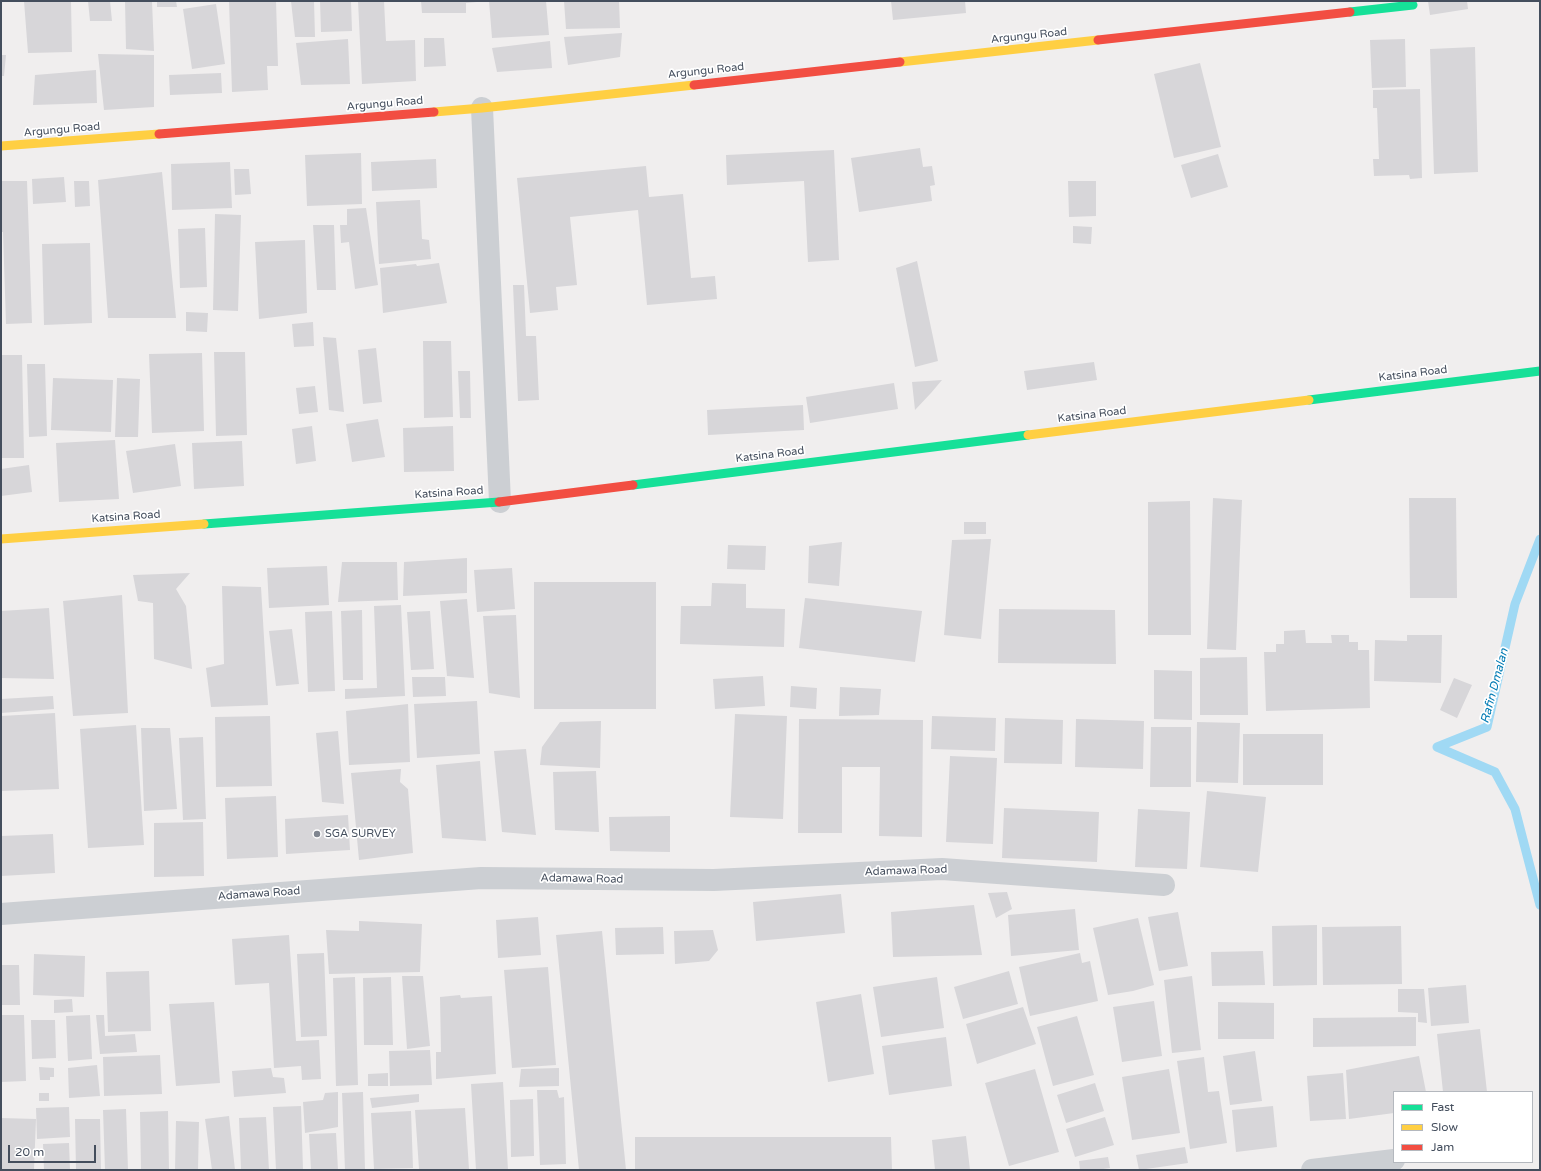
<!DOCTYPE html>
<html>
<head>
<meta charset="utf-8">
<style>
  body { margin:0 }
  #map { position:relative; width:1541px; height:1171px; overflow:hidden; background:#f0eeee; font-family:"Varela Round",sans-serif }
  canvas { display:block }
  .frame { position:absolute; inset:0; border:2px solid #444e5d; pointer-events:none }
  .legend { position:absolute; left:1393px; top:1091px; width:140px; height:72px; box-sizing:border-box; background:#fff; border:1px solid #b4b8be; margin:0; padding:5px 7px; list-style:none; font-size:12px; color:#444e5d }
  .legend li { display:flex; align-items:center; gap:8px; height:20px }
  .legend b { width:20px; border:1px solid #b4b8be }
  .scale { position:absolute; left:8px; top:1145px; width:88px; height:18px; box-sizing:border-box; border:2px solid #444e5d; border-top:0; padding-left:5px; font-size:12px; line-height:14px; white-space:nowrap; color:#444e5d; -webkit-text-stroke:3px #fff; paint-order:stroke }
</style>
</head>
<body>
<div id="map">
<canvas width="1541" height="1171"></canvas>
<div class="frame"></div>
<ul class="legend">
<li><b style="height:5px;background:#16e098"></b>Fast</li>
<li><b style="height:5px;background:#ffcf43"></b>Slow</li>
<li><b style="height:5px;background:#f24e42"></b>Jam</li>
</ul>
<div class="scale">20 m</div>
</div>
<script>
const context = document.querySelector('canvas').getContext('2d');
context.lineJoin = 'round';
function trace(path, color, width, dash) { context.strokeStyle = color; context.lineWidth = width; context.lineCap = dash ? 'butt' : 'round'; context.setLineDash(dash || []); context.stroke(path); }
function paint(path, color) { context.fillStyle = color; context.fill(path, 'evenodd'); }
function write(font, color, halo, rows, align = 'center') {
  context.font = font + ' "Varela Round",sans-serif'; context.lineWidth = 3.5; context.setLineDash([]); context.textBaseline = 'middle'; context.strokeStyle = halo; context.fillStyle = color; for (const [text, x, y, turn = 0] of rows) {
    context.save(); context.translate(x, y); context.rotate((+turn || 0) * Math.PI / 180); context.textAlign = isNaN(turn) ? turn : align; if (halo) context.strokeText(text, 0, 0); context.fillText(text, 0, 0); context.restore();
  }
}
trace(new Path2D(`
  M1540 539 1515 604 1487 727 1437 747 1495 772 1515 809 1540 905`), '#a0d9f4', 9);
paint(new Path2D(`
  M24 1H71L72 52 28 53Z
  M88 1H110L112 21H90Z
  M125 1H152L154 51 126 49Z
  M157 1H176L177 7H157Z
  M229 1H276L278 66H267L268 90 232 92Z
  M291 1H314L315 37H295Z
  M320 1H351L352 31 321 32Z
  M358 1H384L386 41 415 40 416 81 362 84Z
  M421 1H477V2L466 3V13H422Z
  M489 1H546L549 35 492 38Z
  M564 1H619L620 28 566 29Z
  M891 1H965L966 13 893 20Z
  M1428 1H1467L1468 9 1430 15Z
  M216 4 225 64 192 69 183 9Z
  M622 33 620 57 568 65 564 37Z
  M424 38H444L446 66 424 67Z
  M348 39 350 84 301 85 296 43Z
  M1405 39 1406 87 1372 88 1370 40Z
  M550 41 552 68 497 72 492 48Z
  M1475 47 1478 172 1434 174 1430 49Z
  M98 54 154 55V107L104 110Z
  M1 55H6L4 76H1Z
  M1200 63 1221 147 1174 158 1154 74Z
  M96 70 97 103 33 105 35 75Z
  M221 73 222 93 170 95 169 75Z
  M1420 89 1422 178 1410 179 1409 175 1374 176 1373 159H1379L1377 108H1373V90Z
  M920 148 923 167 932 166 935 185 930 186 932 201 859 212 851 158Z
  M834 150 839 260 808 262 804 181 727 185 726 155Z
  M361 153 362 204 307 206 305 155Z
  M1218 154 1228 187 1191 198 1181 165Z
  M436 159 437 188 372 191 371 162Z
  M230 162 232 208 172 210 171 164Z
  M646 166 649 197 683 194 691 278 715 276 717 299 647 305 638 210 570 217 577 285 556 287 558 310 530 313 517 178Z
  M234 169H249L251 194 235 195Z
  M162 172 176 318H108L98 180Z
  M64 177 66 202 33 204 32 179Z
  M1 181H27L32 323 6 324 3 232H1Z
  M74 181H89L90 206 75 207Z
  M1068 181H1096V216L1069 217Z
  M420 200 422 239 429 240 431 259 379 264 376 202Z
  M366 208 378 285 355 289 349 242 341 243 340 225H347V209Z
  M215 214 241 215 238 311 213 310Z
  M313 225H334L336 290H317Z
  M1073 226 1092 227 1091 244 1073 243Z
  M205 228 207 287 180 288 178 229Z
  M305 240 307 313 259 319 255 242Z
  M90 243 92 323 44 325 42 244Z
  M917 261 938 361 915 367 896 268Z
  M439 263 447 303 383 313 380 268 416 264 417 266Z
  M513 285H524L526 336H536L539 400 518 401Z
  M186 312 208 313 207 332 186 331Z
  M313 322 314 346 294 347 292 324Z
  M323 337 336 338 344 412 329 410Z
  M423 341H451L453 417 424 418Z
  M376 348 382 402 363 404 358 350Z
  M214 352H245L247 435 216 436Z
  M202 353 204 431 152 433 149 354Z
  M1 355H22L24 458H1Z
  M1094 362 1097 380 1027 390 1024 371Z
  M27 364H45L47 436 29 437Z
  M458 371H470L471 418H460Z
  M53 378 113 380 111 432 51 430Z
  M117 378 140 379 138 437H115Z
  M942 380 931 393 915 410 912 382Z
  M894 383 898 409 810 423 806 397Z
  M315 386 318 412 299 414 296 388Z
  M803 405 804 430 708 435 707 410Z
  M378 419 385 457 352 462 346 424Z
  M312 426 316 461 296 464 292 429Z
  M453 426 454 471 404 472 403 428Z
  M115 440 119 499 59 502 56 443Z
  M242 441 244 486 194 489 192 443Z
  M175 444 181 486 133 493 126 451Z
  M29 465 32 492 1 496V469Z
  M1213 498 1242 500 1236 650 1207 649Z
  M1409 498H1456L1457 598H1410Z
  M1190 501 1191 635H1148V502Z
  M964 522H986V534H964Z
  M991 539 981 639 944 635 952 540Z
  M842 542 839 586 808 583 809 546Z
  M728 545 766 546 765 570 727 569Z
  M467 558V593L403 596 404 562Z
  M342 562H397L398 600 338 602Z
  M327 566 329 605 269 608 267 568Z
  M512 568 515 609 477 612 474 570Z
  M190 573 176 589 186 606 192 669 154 659 153 603 138 601 133 575Z
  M534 582H656V709H534Z
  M712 583 746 584V608L785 609 784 647 680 644 681 606H711Z
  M222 586 261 587 268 705 211 707 206 668 224 664Z
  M122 595 128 713 73 716 63 601Z
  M805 598 922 611 915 662 799 648Z
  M467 599 474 678 447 676 440 601Z
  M401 605 405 696 345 699V689L377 688 374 606Z
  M49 608 54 679 1 678V611Z
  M999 609 1115 610 1116 664 998 663Z
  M362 610 363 680H343L341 611Z
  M332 611 335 691 308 692 305 612Z
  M430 611 434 669 411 670 407 612Z
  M516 615 520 698 489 693 483 616Z
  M292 629 299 684 276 686 269 631Z
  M1305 630 1306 643H1332L1331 635H1349V642H1358V650H1369L1370 708 1266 711 1264 652H1276V644H1284V631Z
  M1407 635H1442L1441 683 1374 681 1375 640 1407 641Z
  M1247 657 1248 715H1200V658Z
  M1154 670 1192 671V720L1154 719Z
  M763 676 765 706 715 709 713 679Z
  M412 677H445L446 696 413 697Z
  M1454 678 1472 685 1457 718 1440 710Z
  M791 686 817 688 816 709 790 707Z
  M840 687 881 689 879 715 839 716Z
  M53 696 54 709 1 713V699Z
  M477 701 480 754 417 758 414 704Z
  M408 704 410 762 349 765 346 711Z
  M55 713 59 789 1 791V716Z
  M735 714 787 716 783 819 730 817Z
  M270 716 272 786 216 787 215 717Z
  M932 716 996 718 995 751 931 749Z
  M1005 718 1063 720 1062 764 1004 763Z
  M799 719 923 720 922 837 879 836 880 767H842V833H798Z
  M1076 719 1144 721 1143 769 1075 767Z
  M601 721 600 768 540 765 542 747 560 722Z
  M1197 722 1240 723 1238 783 1196 782Z
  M136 725 144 845 88 848 80 729Z
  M1151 727H1191V787H1150Z
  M141 728H170L177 809 144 811Z
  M338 731 344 804 322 802 316 733Z
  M1243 734H1323V785H1243Z
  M203 737 206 819 183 820 179 738Z
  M526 749 536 835 502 832 494 751Z
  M950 756 997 758 993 844 946 842Z
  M480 761 486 841 442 838 436 765Z
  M401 769 400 782 408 789 413 853 359 860 351 773Z
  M596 771 599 832 555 830 553 772Z
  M1207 791 1266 797 1258 872 1200 867Z
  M276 796 278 857 227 859 225 798Z
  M1004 808 1099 812 1097 862 1002 858Z
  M1138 809 1190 812 1187 869 1135 867Z
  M348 815 350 850 286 854 285 819Z
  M670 816V852L610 851 609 817Z
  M203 822 204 876 154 877V823Z
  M53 834 55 873 1 876V836Z
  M1007 892 1012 909 996 918 988 893Z
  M841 894 845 933 756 941 753 902Z
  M974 905 982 955 893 957 891 912Z
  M1075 909 1079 950 1011 956 1008 915Z
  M1178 912 1188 966 1159 971 1148 917Z
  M538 917 541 955 498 958 496 920Z
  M1138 918 1154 985 1133 991 1108 995 1093 928Z
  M359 921 422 924 420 972 329 974 326 930 359 931Z
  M1317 925V985L1273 986 1272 926Z
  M1401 926 1402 984 1323 985 1322 927Z
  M663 927 664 954 616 955 615 928Z
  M713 930 718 950 709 961 675 964 674 931Z
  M602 931 626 1170H579L556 935Z
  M289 935 296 1041 319 1040 321 1079 302 1080 301 1066 274 1068 269 983 235 985 232 939Z
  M1263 951 1265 985 1212 986 1211 952Z
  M324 953 327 1036 301 1037 297 954Z
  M1080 953 1082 963 1090 961 1098 1001 1030 1016 1019 967Z
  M34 954 85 956 84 997 33 995Z
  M1 965H19L20 1005H1Z
  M548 967 556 1065 512 1068 504 970Z
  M149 971 151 1031 108 1032 106 972Z
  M1009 971 1018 1004 963 1019 954 987Z
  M402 976H423L430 1046 407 1049Z
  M1192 976 1201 1050 1172 1053 1164 980Z
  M355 977 358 1085 336 1086 333 978Z
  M391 977 393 1045H364L363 978Z
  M937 977 944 1028 881 1037 873 987Z
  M1466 985 1469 1023 1431 1026 1428 988Z
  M1398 989H1424L1427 1023 1418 1022V1013L1398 1012Z
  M861 994 874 1074 828 1082 816 1002Z
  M460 995 461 998 492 996 496 1074 436 1079V1052H441L440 997Z
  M72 999 73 1012 54 1013V1000Z
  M1154 1001 1162 1056 1122 1062 1113 1007Z
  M214 1002 220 1083 176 1086 169 1004Z
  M1218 1002 1274 1003V1039H1218Z
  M1023 1007 1036 1044 977 1064 966 1024Z
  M1 1015H24L26 1081 1 1082Z
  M90 1015 92 1059 68 1061 66 1016Z
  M96 1015H104L105 1036 135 1034 137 1052 100 1054Z
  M1077 1016 1094 1075 1053 1086 1037 1027Z
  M1416 1017V1046L1313 1047V1018Z
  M31 1020H55L56 1058 32 1059Z
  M1480 1029 1487 1092H1443L1437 1034Z
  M946 1037 952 1086 889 1095 882 1046Z
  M430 1050 432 1085 390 1086 389 1051Z
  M1255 1051 1262 1101 1230 1105 1223 1056Z
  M160 1055 162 1094 104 1096 103 1057Z
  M1419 1056 1426 1092H1394V1113L1349 1119 1346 1070Z
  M1204 1057 1208 1092 1219 1091 1227 1143 1190 1149 1177 1061Z
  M97 1065 100 1096 69 1098 68 1068Z
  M39 1067 54 1068V1077H50V1080H40Z
  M271 1068 273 1077 284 1078 286 1093 234 1097 232 1071Z
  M559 1068V1086L519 1087 521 1069Z
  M1035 1069 1059 1152 1009 1166 985 1083Z
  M1169 1069 1180 1133 1132 1140 1122 1077Z
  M388 1073V1086H368V1074Z
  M1343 1073 1346 1119 1310 1121 1307 1076Z
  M503 1082 508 1170H476L471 1084Z
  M1095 1083 1104 1111 1066 1123 1057 1095Z
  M537 1090H557L559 1098 564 1097 566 1164 540 1165Z
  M338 1092V1127L305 1133 303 1102 323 1100 325 1093Z
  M363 1092 365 1170H345L342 1093Z
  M39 1093H49V1101H39Z
  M419 1094V1102L372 1108 370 1098Z
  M533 1099 534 1156 511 1157 510 1100Z
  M301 1106 303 1170H276L273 1107Z
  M1273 1106 1277 1147 1236 1152 1232 1110Z
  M69 1107 70 1137 37 1139 36 1108Z
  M465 1108 469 1169H419L415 1110Z
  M126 1109 128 1170H105L103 1110Z
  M168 1111 169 1170H141L140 1112Z
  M411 1111 413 1168 374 1169 371 1113Z
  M229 1116 235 1170H212L205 1119Z
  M266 1117 269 1170H241L239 1118Z
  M1105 1117 1114 1145 1075 1157 1066 1129Z
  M1 1118 36 1119 34 1170H1Z
  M75 1119H100L101 1170H76Z
  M176 1121 199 1122 198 1170H175Z
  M336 1133 338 1170H311L309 1134Z
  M966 1136 970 1170H935L932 1140Z
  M635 1137H891L892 1170H635Z
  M69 1143 70 1170H44L43 1144Z
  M1185 1147 1188 1163 1139 1170 1136 1155Z
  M1108 1157 1110 1168 1096 1170H1080L1079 1161Z`), '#d7d6d9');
trace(new Path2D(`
  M482 108 500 502
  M1 914 481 878 714 880 942 869 1164 885
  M1312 1170 1394 1160`), '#cccfd3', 22);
trace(new Path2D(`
  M1350 12 1413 5
  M1309 400 1540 371
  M633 485 1028 435
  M204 524 499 502`), '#16e098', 9);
trace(new Path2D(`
  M900 62 1098 40
  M434 112 482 108 694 85
  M1 146 159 134
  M1028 435 1309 400
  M1 539 204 524`), '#ffcf43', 9);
trace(new Path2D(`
  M1098 40 1350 12
  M694 85 900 62
  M159 134 434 112
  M499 502 633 485`), '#f24e42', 9);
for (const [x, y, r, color] of [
  [317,834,4,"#808690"]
]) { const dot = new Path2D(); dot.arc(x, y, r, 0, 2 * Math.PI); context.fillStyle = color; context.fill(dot); trace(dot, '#fff', 1.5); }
write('11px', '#444e5d', '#fff', [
  ["Argungu Road",1029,36,-6],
  ["Argungu Road",706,71,-6],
  ["Argungu Road",385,104,-5],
  ["Argungu Road",62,130,-5],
  ["Katsina Road",1413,374,-7],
  ["Katsina Road",1092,415,-7],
  ["Katsina Road",770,455,-7],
  ["Katsina Road",449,493,-4],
  ["Katsina Road",126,517,-4],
  ["Adamawa Road",906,871,-2],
  ["Adamawa Road",582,879,1],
  ["Adamawa Road",259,894,-4]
]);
write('11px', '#444e5d', '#fff', [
  ["SGA SURVEY",325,834]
], 'left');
write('italic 12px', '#007bb4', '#fff', [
  ["Rafin Dmalan",1495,686,-75]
]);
</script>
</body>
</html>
